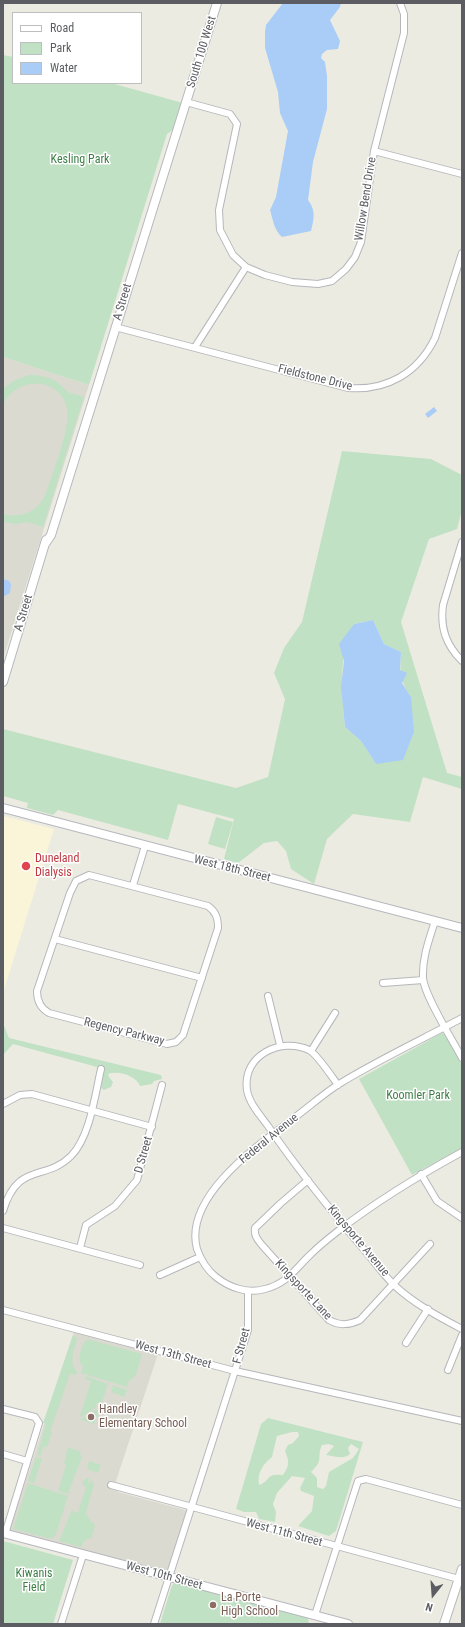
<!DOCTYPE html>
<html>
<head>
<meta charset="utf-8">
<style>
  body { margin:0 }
  #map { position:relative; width:465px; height:1627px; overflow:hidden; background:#ecebe2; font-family:"Roboto Condensed",sans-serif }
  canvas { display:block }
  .frame { position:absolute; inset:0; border:4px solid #5b5d62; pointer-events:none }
  .legend { position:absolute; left:12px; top:12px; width:130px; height:72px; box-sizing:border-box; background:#fff; border:1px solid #bdbec0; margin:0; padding:5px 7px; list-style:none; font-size:12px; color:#5b5d62 }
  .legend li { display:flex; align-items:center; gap:8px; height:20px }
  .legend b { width:20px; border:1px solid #bdbec0 }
  .north { position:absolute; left:413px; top:1575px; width:40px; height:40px; -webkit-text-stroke:3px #fff; paint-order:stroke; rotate:197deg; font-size:11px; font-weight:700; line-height:16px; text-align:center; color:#5b5d62 }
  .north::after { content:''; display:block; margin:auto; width:14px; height:18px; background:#5b5d62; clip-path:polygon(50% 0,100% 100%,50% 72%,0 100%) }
</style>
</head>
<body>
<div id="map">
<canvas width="465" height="1627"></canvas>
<div class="frame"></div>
<ul class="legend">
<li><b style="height:5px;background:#fff"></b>Road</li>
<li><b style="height:11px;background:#c1e1c4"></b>Park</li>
<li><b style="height:11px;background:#a9cdf6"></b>Water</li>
</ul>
<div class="north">N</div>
</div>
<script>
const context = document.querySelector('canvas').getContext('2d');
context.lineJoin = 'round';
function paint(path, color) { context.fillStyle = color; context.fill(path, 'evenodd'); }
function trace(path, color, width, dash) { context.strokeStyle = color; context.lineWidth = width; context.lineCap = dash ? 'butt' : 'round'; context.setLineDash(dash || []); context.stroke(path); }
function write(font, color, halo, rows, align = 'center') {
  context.font = font + ' "Roboto Condensed",sans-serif'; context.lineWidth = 3; context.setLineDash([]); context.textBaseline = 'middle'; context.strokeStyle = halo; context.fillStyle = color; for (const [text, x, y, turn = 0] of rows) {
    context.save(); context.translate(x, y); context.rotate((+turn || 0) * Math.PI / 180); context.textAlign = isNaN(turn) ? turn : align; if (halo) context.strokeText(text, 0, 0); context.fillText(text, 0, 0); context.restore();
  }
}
paint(new Path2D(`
  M3 816 54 829 3 993Z`), '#faf5d9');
paint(new Path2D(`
  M3 357 89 385 3 659Z
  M74 1332 158 1354 116 1481 118 1492 185 1510 187 1513 167 1572 12 1532 10 1529Z`), '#dbdad1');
paint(new Path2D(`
  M3 55 13 57V83H111L183 103 174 129 167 134 89 385 3 357Z
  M29 375H36L50 378 57 382 68 392 84 397 43 527 27 522 17 524 3 522V514C22 519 39 511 46 493 52 473 71 428 67 409 61 376 15 376 3 405L4 388 15 380Z
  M342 451 431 459 462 475V510L457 529 429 539 401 622 447 773 462 777V789L423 777 410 822 353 814 327 839 314 884 291 869 286 851 277 841 264 843 238 863 224 859 234 819 178 804 168 840 58 810 53 815 27 808 28 803 3 796V729L236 788 268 777 285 699 274 673 284 648 302 622ZM373 620 384 644 401 652C400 673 399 679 411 697L376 764 361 741 345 727C342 698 338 650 354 624Z
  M216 817 233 822 225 849 208 844Z
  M3 1023 9 1038 161 1075 162 1079 154 1081 152 1084 140 1086C136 1076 119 1070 108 1074L109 1077 113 1082 111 1087 104 1090 101 1088 104 1070 97 1067 13 1044 3 1055Z
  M442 1033 446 1035 462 1065V1148L412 1175 359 1079Z
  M73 1335 77 1338C75 1351 68 1360 77 1372L76 1375 70 1374 50 1432 52 1433 47 1447 44 1446 40 1456 37 1455 46 1424 43 1423Z
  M87 1339 142 1354 136 1375 129 1381 127 1387 81 1373 83 1367C76 1360 81 1346 87 1339Z
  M86 1376 108 1384 101 1405 97 1403 95 1408 81 1417 80 1416 91 1381 85 1379Z
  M113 1385 127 1390 124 1397 111 1392Z
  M95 1410H99L94 1424 79 1419 84 1418Z
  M268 1418 363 1442 336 1531 329 1536 298 1526 312 1511 314 1496 301 1491 300 1488 305 1478 292 1476 277 1493 273 1504 276 1512 275 1522 259 1519 256 1512H244L236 1509 261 1424ZM292 1432H298L299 1436 293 1443 288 1445 285 1451C289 1461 290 1465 283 1475 265 1473 272 1480 259 1485 257 1473 263 1464 272 1457L277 1436ZM329 1444 334 1446 326 1455C333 1456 344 1460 350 1454L348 1448 351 1444 359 1449 353 1458 329 1472 326 1486 323 1489 317 1487V1478L311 1472C325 1459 316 1457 322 1445Z
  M68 1447 81 1452 80 1456 82 1457 68 1494 58 1491 66 1465 64 1464Z
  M36 1457 42 1459 34 1483 28 1481Z
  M89 1461 101 1465 98 1473 87 1469Z
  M86 1478H89L88 1483H90V1479L94 1484 86 1513 91 1522 95 1524 92 1537 84 1541 81 1547 59 1541 72 1510 76 1513 78 1512 86 1488 82 1483Z
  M28 1483 68 1496 56 1534 52 1539 13 1529Z
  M3 1541 73 1560 53 1624H3Z
  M176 1583 308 1618 309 1624H160L171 1588 173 1584Z`), '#c1e1c4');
paint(new Path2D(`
  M283 3H341L340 7 330 20 340 41 338 49 327 50 322 54 321 58 325 62 327 76V109L313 162 308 200C316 210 314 219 311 231L282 237C274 230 273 220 270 210L276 197 288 131 280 113 278 92 265 48V32L266 25Z
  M434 407 437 411 428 418 425 414Z
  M3 579 9 581 11 584 10 593 3 597Z
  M373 620 384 644 401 652 400 670 407 673 402 683 411 697 414 732 403 760 376 764 361 741 345 727 341 687 344 661 339 644 354 624Z`), '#a9cdf6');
const street = new Path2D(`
  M186 102 230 114 237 124 219 210 220 230 233 255 246 267 265 275 292 282 318 284 332 281 346 269 355 257 361 242 374 151 404 33V14L400 3
  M374 151 462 174
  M115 327 348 388C387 391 418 373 435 338L462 253
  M195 347 246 267
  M462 542 443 605C440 628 446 645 462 661
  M89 875 208 906C216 912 218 918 218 928L183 1035 176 1042 167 1044 49 1013C40 1008 37 1001 37 991L70 893 76 881Z
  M133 885 145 846
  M435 921C429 940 422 958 423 978 424 995 453 1041 462 1058
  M55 939 202 978
  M383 983 423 980
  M268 996 280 1045
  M462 1018C421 1040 378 1060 339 1084 323 1094 309 1107 294 1118 258 1145 183 1197 197 1249 201 1260 207 1270 216 1277 230 1288 248 1294 265 1289 288 1283 295 1269 311 1254 319 1246 329 1238 338 1231 377 1201 418 1176 462 1152
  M311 1051 335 1013
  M338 1085C332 1077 317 1054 309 1050 281 1037 242 1055 247 1090 249 1103 260 1115 268 1126 298 1170 332 1212 366 1252 375 1263 384 1275 394 1285 413 1303 439 1317 462 1329
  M3 1104 20 1095 32 1094 152 1127
  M421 1174 437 1201 462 1218
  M308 1180 281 1203 255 1228C254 1235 257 1239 261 1244L329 1320C340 1326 349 1325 360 1320L430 1244
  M3 1211C18 1161 45 1182 71 1156 90 1137 95 1095 101 1069
  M3 1228 140 1265
  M80 1248 86 1225 115 1206 137 1180 162 1085
  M160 1275 200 1257
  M3 1310 235 1371 462 1421
  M406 1343 428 1309
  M448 1370 462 1335
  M3 1409 35 1417 39 1423 5 1534
  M3 1454 27 1461
  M111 1485 459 1579
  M315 1615 358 1481 366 1479 462 1505
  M61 1624 83 1555
  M154 1624 248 1330V1291`);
const secondary = new Path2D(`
  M45 544 51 535 217 3
  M3 682 46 540
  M3 808 462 928
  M3 1533 348 1624
  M444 1624 462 1569`);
trace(street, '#b5b7bb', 8);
trace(secondary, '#b6b8bd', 10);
trace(street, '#fff', 6);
trace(secondary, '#fff', 8);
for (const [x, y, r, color] of [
  [26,866,5,"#e0444e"],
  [91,1417,4,"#8d6e63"],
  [213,1605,4,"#8d6e63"]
]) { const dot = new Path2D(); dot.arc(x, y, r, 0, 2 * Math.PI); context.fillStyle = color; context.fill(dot); trace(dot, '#fff', 1.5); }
write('12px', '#5b5d62', '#fff', [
  ["South 100 West",202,52,-73],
  ["Willow Bend Drive",366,199,-81],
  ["A Street",123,302,-73],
  ["Fieldstone Drive",315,378,14],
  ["A Street",24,613,-73],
  ["West 18th Street",232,869,14],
  ["Regency Parkway",124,1032,14],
  ["Federal Avenue",269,1139,-39],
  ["D Street",144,1155,-74],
  ["Kingsporte Avenue",358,1241,50],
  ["Kingsporte Lane",303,1290,47],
  ["F Street",242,1346,-75],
  ["West 13th Street",173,1355,15],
  ["West 11th Street",284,1533,15],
  ["West 10th Street",164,1576,15]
]);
write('12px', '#3d7e46', '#fff', [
  ["Kesling Park",80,160],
  ["Koomler Park",418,1096],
  ["Kiwanis",34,1574],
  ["Field",34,1588]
]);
write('12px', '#be3a42', '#fff', [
  ["Duneland",35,859],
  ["Dialysis",35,873]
], 'left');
write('12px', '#785e54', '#fff', [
  ["Handley",99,1410],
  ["Elementary School",99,1424],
  ["La Porte",221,1598],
  ["High School",221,1612]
], 'left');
</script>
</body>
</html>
